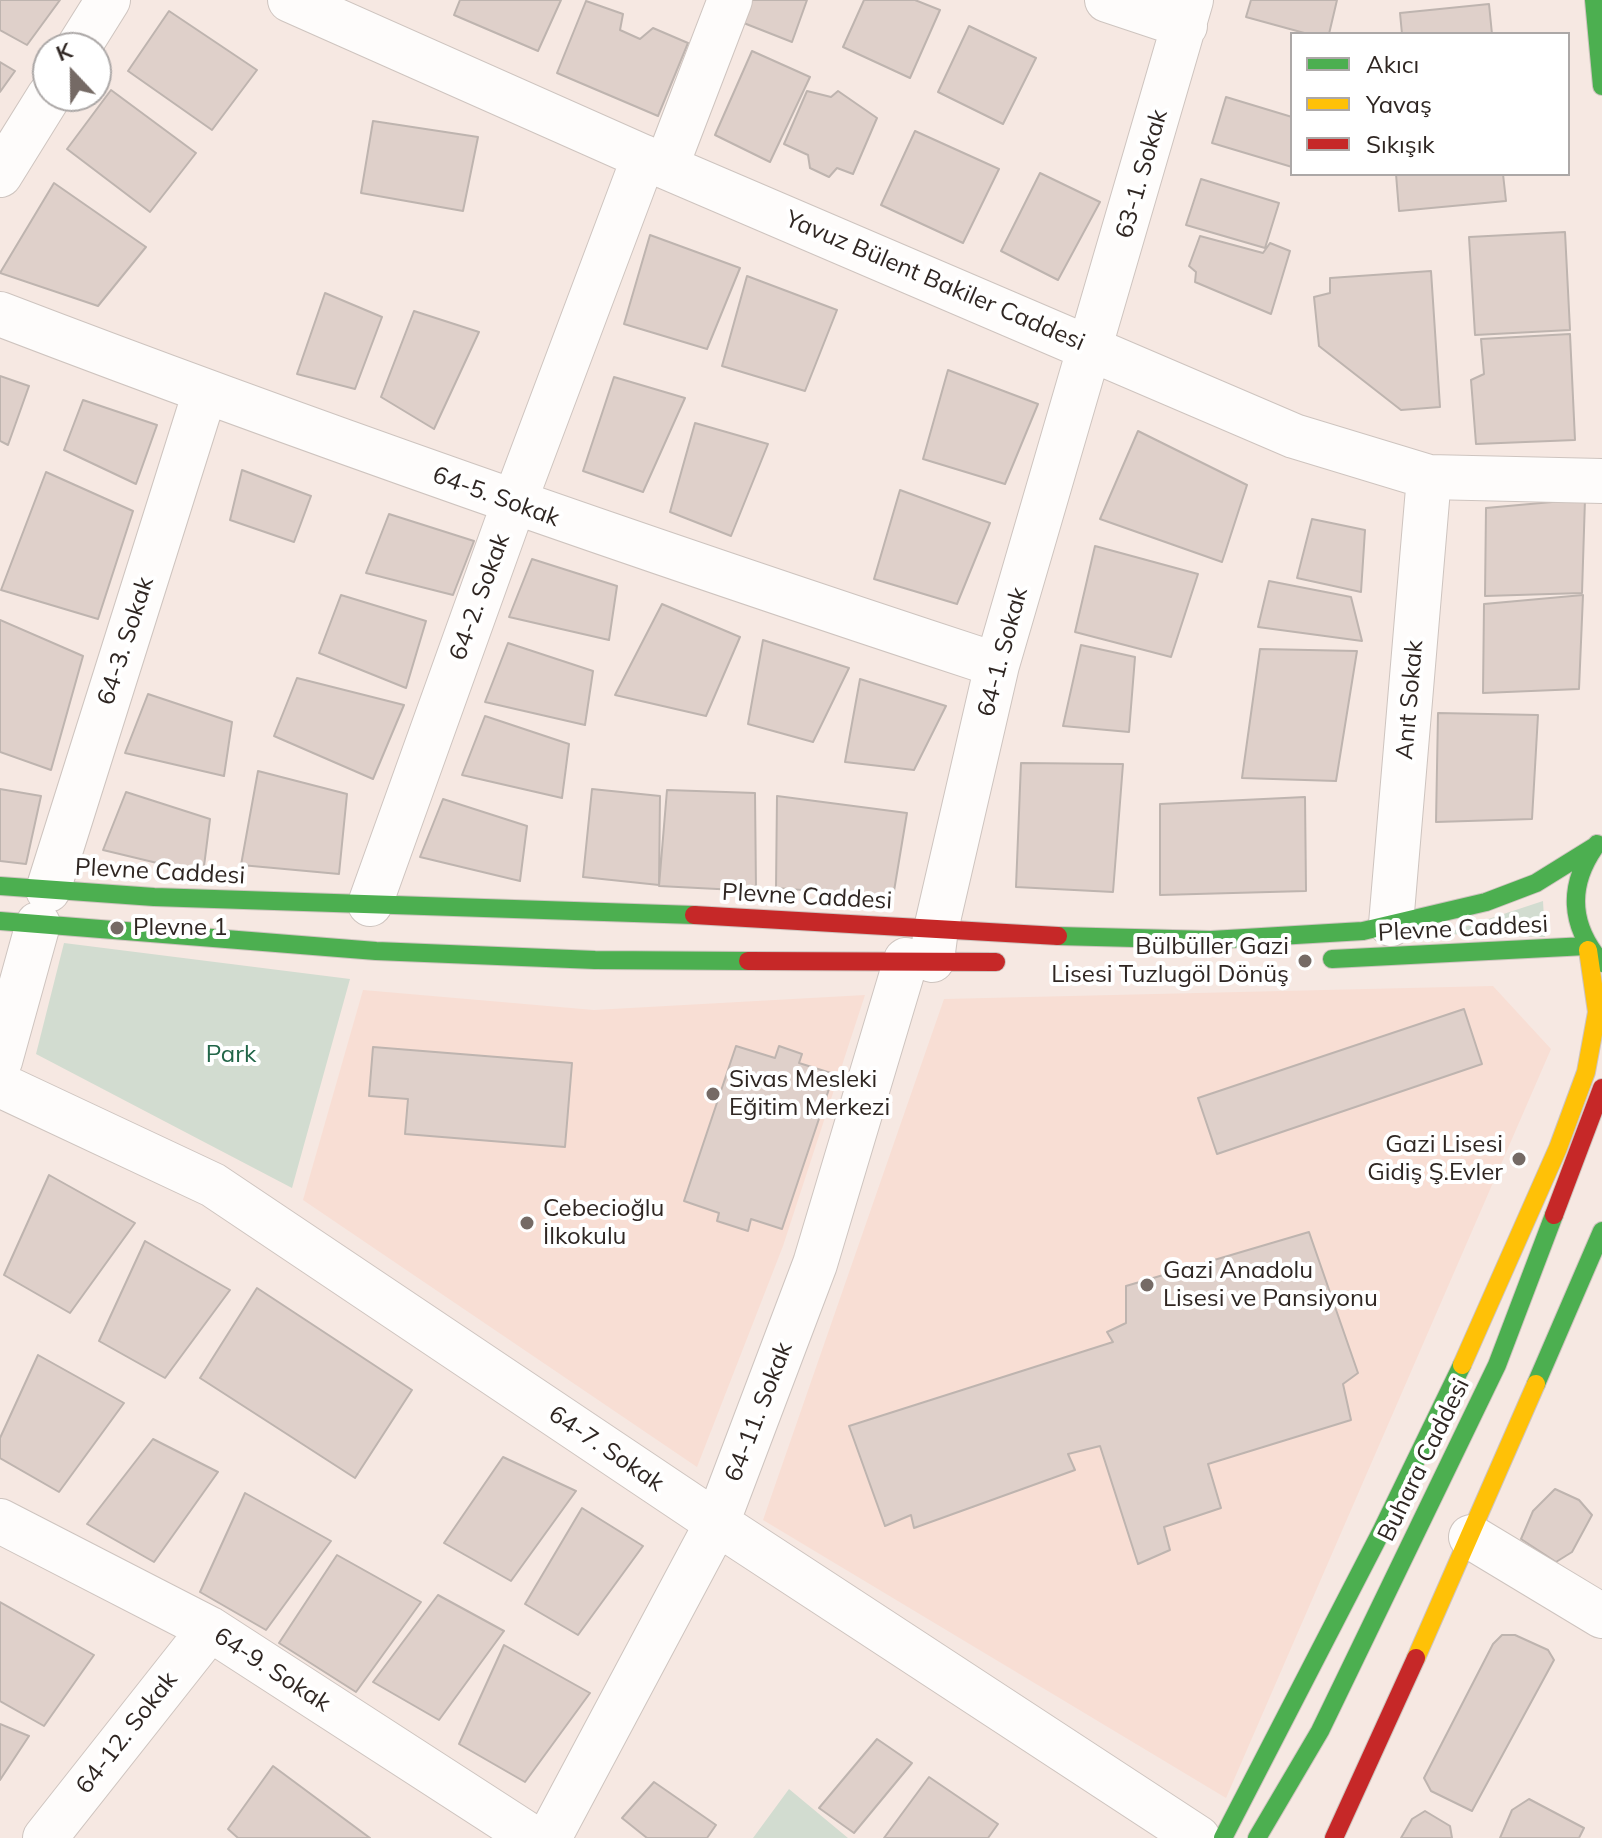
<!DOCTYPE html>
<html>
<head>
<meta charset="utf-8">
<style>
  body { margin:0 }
  #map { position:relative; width:1602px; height:1838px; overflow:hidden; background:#f6e8e2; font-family:Mulish,sans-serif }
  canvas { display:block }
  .legend { position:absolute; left:1290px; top:32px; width:280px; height:144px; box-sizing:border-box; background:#fff; border:2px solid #aca8a7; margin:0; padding:10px 14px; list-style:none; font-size:24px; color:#2f2622 }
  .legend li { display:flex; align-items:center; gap:16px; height:40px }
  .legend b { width:40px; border:2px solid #aca8a7 }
  .north { position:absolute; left:32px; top:32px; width:80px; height:80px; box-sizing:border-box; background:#fff; border:2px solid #aca8a7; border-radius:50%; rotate:338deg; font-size:22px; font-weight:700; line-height:32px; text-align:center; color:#2f2622 }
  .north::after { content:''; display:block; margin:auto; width:28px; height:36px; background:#756a65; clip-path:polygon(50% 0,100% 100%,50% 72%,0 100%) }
</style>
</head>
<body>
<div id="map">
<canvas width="1602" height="1838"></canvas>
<ul class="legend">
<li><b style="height:10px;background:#4caf50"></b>Akıcı</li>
<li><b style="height:10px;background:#ffc107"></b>Yavaş</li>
<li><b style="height:10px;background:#c62828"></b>Sıkışık</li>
</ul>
<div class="north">K</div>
</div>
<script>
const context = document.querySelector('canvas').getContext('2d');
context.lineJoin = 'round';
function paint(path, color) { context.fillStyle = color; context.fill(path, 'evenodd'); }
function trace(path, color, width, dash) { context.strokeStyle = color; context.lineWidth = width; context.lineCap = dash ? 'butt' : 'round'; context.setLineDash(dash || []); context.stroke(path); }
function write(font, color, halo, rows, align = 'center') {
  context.font = font + ' Mulish,sans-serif'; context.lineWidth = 8; context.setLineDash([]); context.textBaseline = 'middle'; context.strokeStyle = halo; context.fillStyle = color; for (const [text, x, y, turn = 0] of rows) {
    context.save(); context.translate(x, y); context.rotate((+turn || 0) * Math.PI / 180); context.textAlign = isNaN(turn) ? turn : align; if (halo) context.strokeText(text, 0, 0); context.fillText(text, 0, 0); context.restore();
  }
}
paint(new Path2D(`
  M1493 986 1551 1049 1226 1798 763 1520 944 999Z
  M363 990 594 1010 865 995 783 1246 697 1467 303 1200Z`), '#f8ded4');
paint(new Path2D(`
  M1543 901 1545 937 1443 934Z
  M64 943 350 979 292 1188 36 1054Z
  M789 1789 848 1838H753Z`), '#d2dcd0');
const building = new Path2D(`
  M0 0H60L27 45 0 30Z
  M460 0H561L538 51 454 15Z
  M738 0H807L792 42 731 18Z
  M864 0H915L940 10 910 78 843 47Z
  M1251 0H1337L1329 34H1308L1246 17Z
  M586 1 623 14 620 30 640 39 653 28 688 43 658 116 557 73Z
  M1489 4 1492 34H1402L1400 13Z
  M169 11 257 70 212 130 128 71Z
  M969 26 1036 58 1003 124 938 92Z
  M752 51 810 77 770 162 715 135Z
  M0 62 15 71 0 92Z
  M111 90 196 153 150 212 67 149Z
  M807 91 831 97 838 91 877 118 853 174 837 168 829 177 810 168 808 155 784 144Z
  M1226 97 1292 117V167L1212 143Z
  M373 121 478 137 463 211 361 193Z
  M915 131 999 169 963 243 881 205Z
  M1040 173 1100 202 1058 280 1001 251Z
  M1396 174H1503L1506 201 1399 211Z
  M1201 179 1279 203 1265 248 1186 225Z
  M54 183 146 247 98 306 0 273Z
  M1565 232 1570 330 1475 335 1469 237Z
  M650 235 740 268 707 349 624 324Z
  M1200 236 1263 253 1270 243 1290 251 1271 314 1195 282 1196 272 1189 266Z
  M1431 271 1440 407 1401 410 1319 346 1314 297 1330 293V278Z
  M747 276 837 310 805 391 722 366Z
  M325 293 382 317 355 389 297 374Z
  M414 311 479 332 434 429 381 397Z
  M1570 334 1575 440 1476 444 1471 380 1484 374 1481 339Z
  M948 370 1038 404 1005 484 923 459Z
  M0 376 29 386 8 445 0 441Z
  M614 377 685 398 643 492 583 471Z
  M83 400 157 425 136 484 64 450Z
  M695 423 768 444 731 536 670 512Z
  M1138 431 1247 485 1222 562 1100 519Z
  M242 470 311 496 294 542 230 520Z
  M46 472 133 511 98 619 1 590Z
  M900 490 990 523 957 604 874 579Z
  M1585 499 1582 593 1485 596 1486 508Z
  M389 514 474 541 453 595 366 573Z
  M1312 519 1365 530 1361 592 1297 578Z
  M1095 546 1198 574 1171 657 1075 632Z
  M532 559 617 586 609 640 509 617Z
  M1269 581 1351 597 1362 641 1258 627Z
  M341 595 426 621 406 688 319 653Z
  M1583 595 1579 689 1483 693 1484 604Z
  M662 604 740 637 706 716 615 695Z
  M0 620 83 656 51 770 0 752Z
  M763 640 849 668 813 742 748 724Z
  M508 643 593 671 585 725 485 702Z
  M1081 645 1135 657 1129 732 1063 726Z
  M1260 649 1357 651 1336 781 1242 778Z
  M297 678 404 705 373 779 274 736Z
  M860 679 946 706 914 770 845 762Z
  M148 694 232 722 224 776 125 753Z
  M1438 713 1538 715 1532 819 1436 822Z
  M485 716 569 744 562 798 462 775Z
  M1021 763 1123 764 1113 892 1016 887Z
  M258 771 347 794 339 874 241 865Z
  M0 789 41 796 26 864 0 861Z
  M592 789 660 796 659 885 583 877Z
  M667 790 755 793 756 891 659 886Z
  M126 792 210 819 203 874 103 850Z
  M777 796 907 813 893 897 776 888Z
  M1305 797 1306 891 1160 895V804Z
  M443 799 527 826 520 881 420 857Z
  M1464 1009 1482 1064 1217 1154 1198 1098Z
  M736 1046 775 1058 779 1046 802 1054 799 1063 834 1074 782 1229 751 1219 748 1231 717 1221 719 1213 684 1201Z
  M373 1047 572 1063 565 1147 405 1134 408 1099 369 1096Z
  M49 1175 135 1223 70 1313 4 1275Z
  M1309 1232 1358 1373 1343 1384 1351 1420 1208 1464 1221 1508 1164 1527 1170 1550 1138 1564 1100 1446 1068 1454 1075 1470 914 1528 911 1515 885 1526 849 1426 1113 1342 1107 1332 1126 1323V1286Z
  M145 1241 230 1290 165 1378 99 1341Z
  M257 1288 412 1390 355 1478 200 1378Z
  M38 1355 124 1403 59 1492 0 1458V1438Z
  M153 1439 218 1472 154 1562 87 1524Z
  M503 1457 576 1491 511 1581 444 1543Z
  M1555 1489 1579 1500 1592 1515 1572 1552 1556 1562 1521 1539 1533 1511Z
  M245 1493 331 1541 266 1630 200 1592Z
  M582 1508 643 1546 578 1635 525 1604Z
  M337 1555 421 1602 356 1692 279 1643Z
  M438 1595 504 1631 439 1720 373 1682Z
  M0 1602 94 1655 44 1726 0 1701Z
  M1502 1635H1515L1548 1650 1554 1660 1472 1811 1431 1791 1424 1778 1493 1644Z
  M504 1645 590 1693 525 1782 459 1744Z
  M0 1724 29 1736 0 1780Z
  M877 1739 912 1763 854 1833 819 1808Z
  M273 1766 370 1838H238L228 1829Z
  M929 1777 998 1824 988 1838H884Z
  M654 1782 716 1825 707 1838H647L622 1818Z
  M1529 1799 1584 1828 1579 1838H1500L1512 1810Z
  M1425 1811 1450 1826 1452 1838H1401L1412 1819Z`);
paint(building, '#dfd0ca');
trace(building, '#beb4af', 2);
const street = new Path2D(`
  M290 0 666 167 1294 436 1429 477 1602 481
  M1107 0 1185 26
  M78 48 108 0
  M666 167 730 0
  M0 175 49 96
  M0 314C329 440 662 555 997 665
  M48 890 205 392
  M370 904 514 503 644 157
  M1391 924 1429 477
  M932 960 936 929 997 665 1191 0
  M0 1061 38 924
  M0 1085 213 1185 717 1523 1198 1838
  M0 1521 210 1629 533 1838
  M1471 1537 1602 1616
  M45 1838 210 1629
  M549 1838 717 1523 815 1264 906 960`);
const fast = new Path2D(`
  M1594 0 1602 86
  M1597 844C1567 885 1569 925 1602 963
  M0 886 154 897 694 915
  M0 921 376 951 595 960 748 961
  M1058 936 1211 940 1363 931 1486 902 1536 883 1594 847
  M1332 959 1586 946
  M1536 1384 1602 1231
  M1223 1838 1381 1532 1462 1365
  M1257 1838 1320 1731 1497 1365 1554 1215`);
const slow = new Path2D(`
  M1462 1365 1558 1148 1586 1072 1597 1012 1588 950
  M1416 1658 1536 1384`);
const jam = new Path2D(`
  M694 915 1058 936
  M748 961 996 962
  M1554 1215 1602 1088
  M1334 1838 1416 1658`);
trace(street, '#cec4bf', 46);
trace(fast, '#cec4bf', 20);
trace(slow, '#cec4bf', 20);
trace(jam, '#cec4bf', 20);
trace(street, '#fefcfb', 44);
trace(fast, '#4caf50', 18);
trace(slow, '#ffc107', 18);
trace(jam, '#c62828', 18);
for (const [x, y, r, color] of [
  [117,928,8,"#756a65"],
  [1305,961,8,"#756a65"],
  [713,1094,8,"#756a65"],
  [1519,1159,8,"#756a65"],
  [527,1223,8,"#756a65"],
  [1147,1285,8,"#756a65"]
]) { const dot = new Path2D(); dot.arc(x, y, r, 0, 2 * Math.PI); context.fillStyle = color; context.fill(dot); trace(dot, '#fff', 3); }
write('24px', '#2f2622', '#fff', [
  ["63-1. Sokak",1142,174,-74],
  ["Yavuz Bülent Bakiler Caddesi",935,281,23],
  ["64-5. Sokak",496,497,20],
  ["64-2. Sokak",480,597,-70],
  ["64-3. Sokak",126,641,-72],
  ["64-1. Sokak",1003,652,-75],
  ["Anıt Sokak",1410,700,-85],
  ["Plevne Caddesi",160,872,3],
  ["Plevne Caddesi",807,897,3],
  ["Plevne Caddesi",1463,929,-3],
  ["64-11. Sokak",759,1412,-69],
  ["64-7. Sokak",606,1449,34],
  ["Buhara Caddesi",1424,1460,-64],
  ["64-9. Sokak",272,1670,33],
  ["64-12. Sokak",127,1733,-52]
]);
write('24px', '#2f2622', '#fff', [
  ["Plevne 1",133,928],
  ["Bülbüller Gazi",1289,947,"right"],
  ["Lisesi Tuzlugöl Dönüş",1289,975,"right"],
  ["Sivas Mesleki",729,1080],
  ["Eğitim Merkezi",729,1108],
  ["Gazi Lisesi",1503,1145,"right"],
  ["Gidiş Ş.Evler",1503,1173,"right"],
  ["Cebecioğlu",543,1209],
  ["İlkokulu",543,1237],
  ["Gazi Anadolu",1163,1271],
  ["Lisesi ve Pansiyonu",1163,1299]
], 'left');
write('24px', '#216548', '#fff', [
  ["Park",231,1055]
]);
</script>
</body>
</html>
